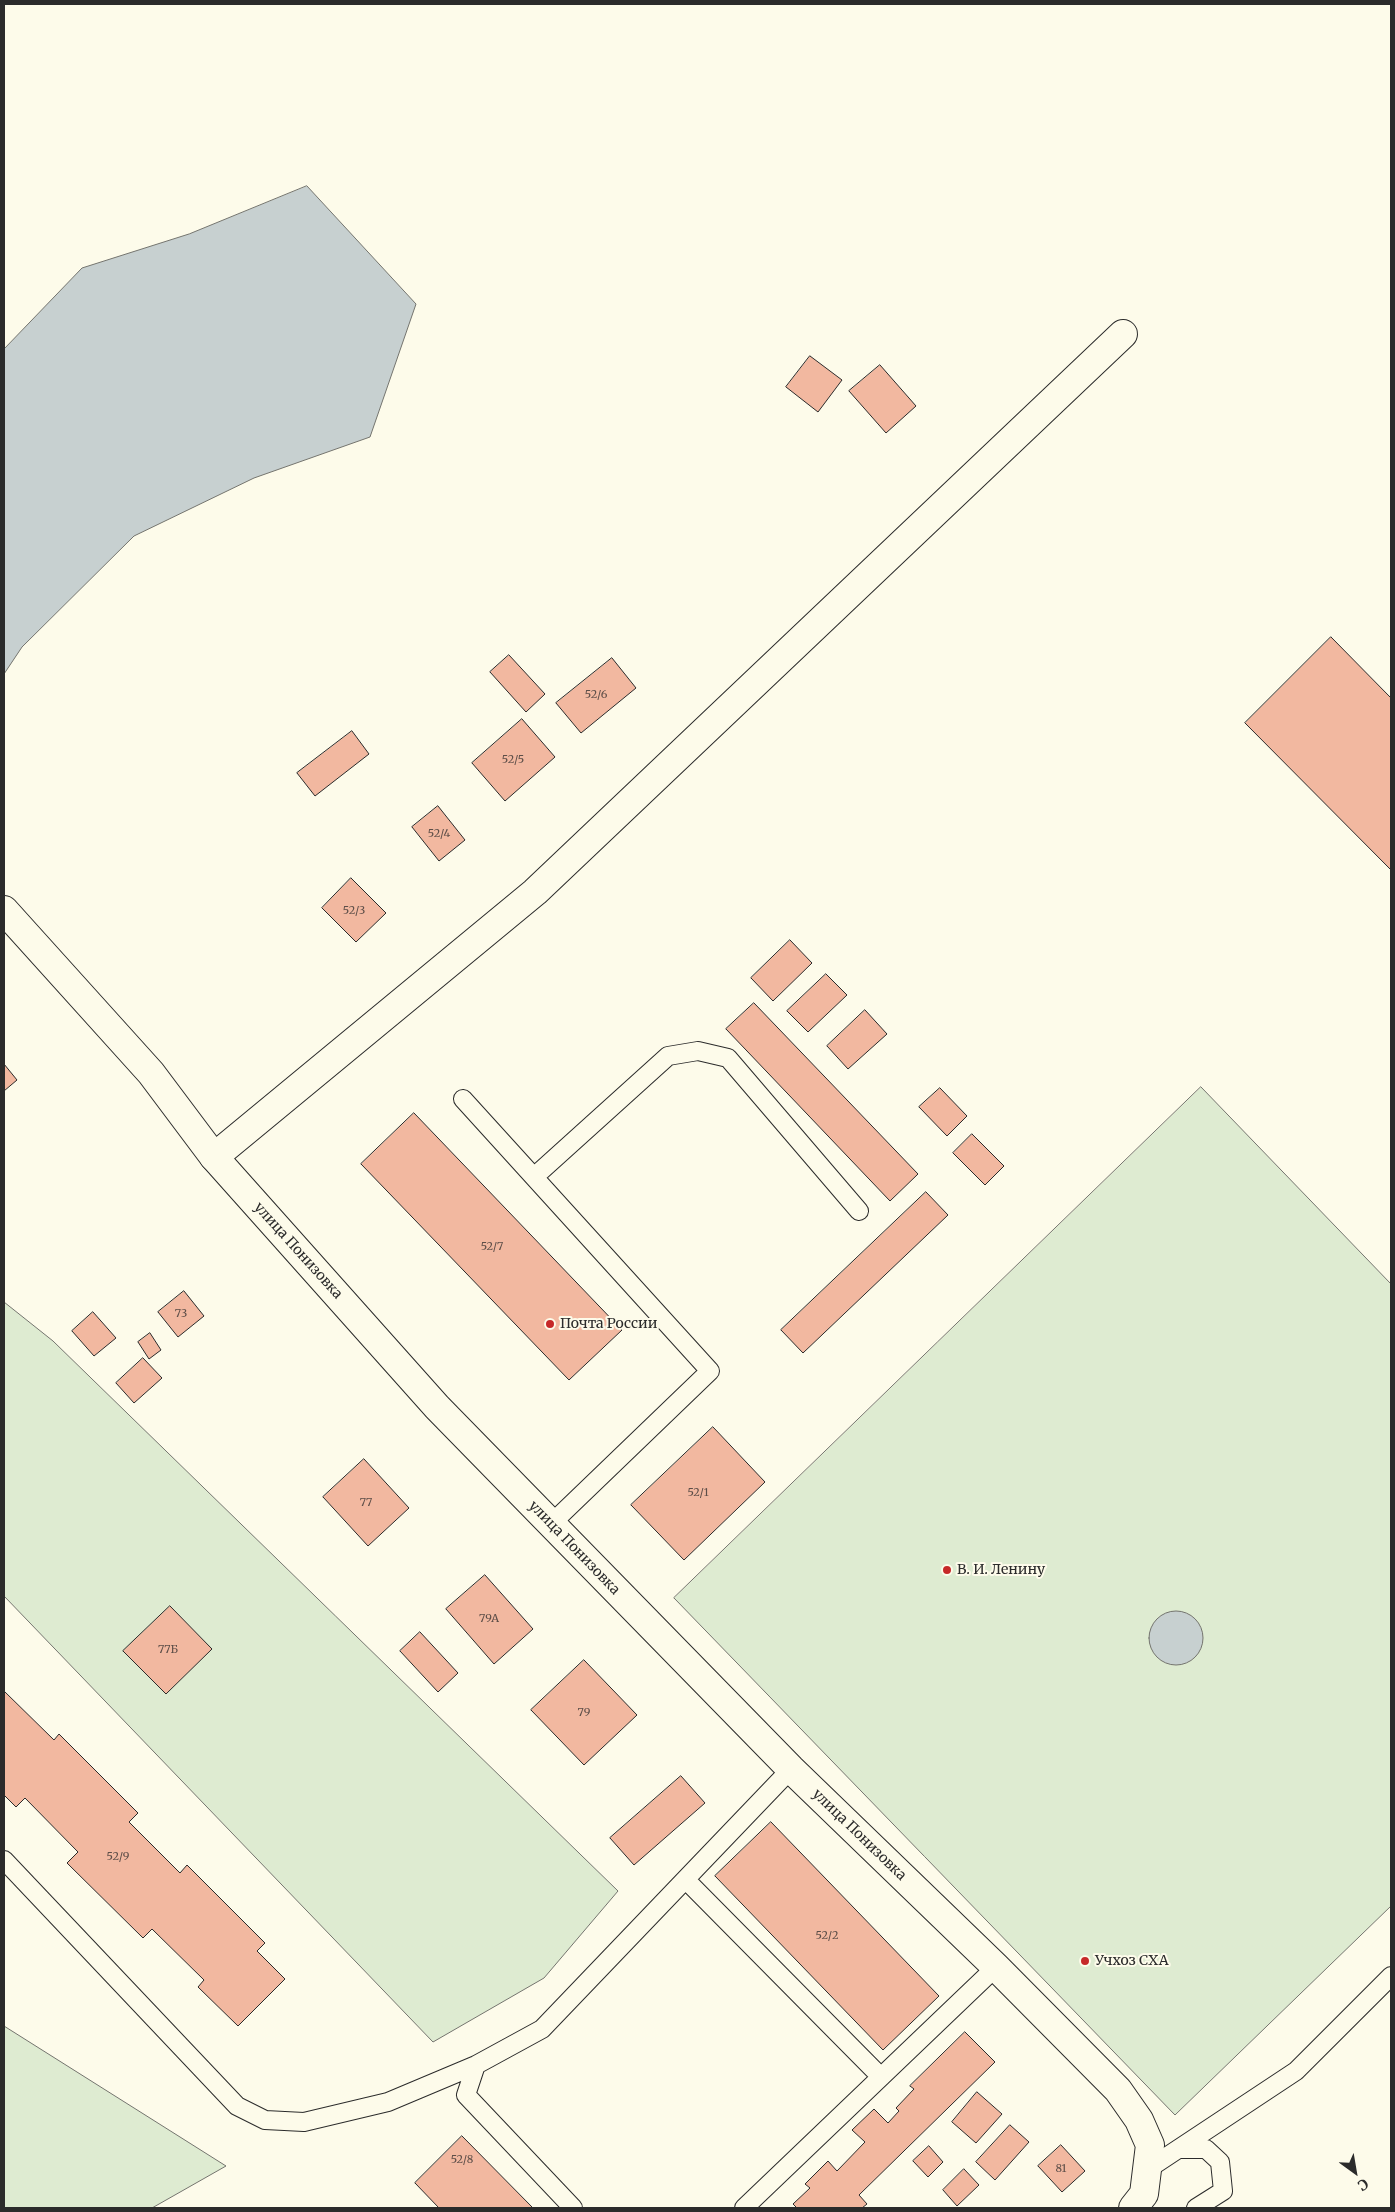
<!DOCTYPE html>
<html>
<head>
<meta charset="utf-8">
<style>
  body { margin:0 }
  #map { position:relative; width:1395px; height:2212px; overflow:hidden; background:#fdfbea; font-family:Merriweather,serif }
  canvas { display:block }
  .frame { position:absolute; inset:0; border:5px solid #2b2b2b; pointer-events:none }
  .north { position:absolute; left:1330px; top:2147px; width:50px; height:50px; -webkit-text-stroke:4px #fdfbea; paint-order:stroke; rotate:148deg; font-size:14px; font-weight:700; line-height:20px; text-align:center; color:#2b2b2b }
  .north::after { content:''; display:block; margin:auto; width:18px; height:22px; background:#2b2b2b; clip-path:polygon(50% 0,100% 100%,50% 72%,0 100%) }
</style>
</head>
<body>
<div id="map">
<canvas width="1395" height="2212"></canvas>
<div class="frame"></div>
<div class="north">С</div>
</div>
<script>
const context = document.querySelector('canvas').getContext('2d');
context.lineJoin = 'round';
function paint(path, color) { context.fillStyle = color; context.fill(path, 'evenodd'); }
function trace(path, color, width, dash) { context.strokeStyle = color; context.lineWidth = width; context.lineCap = dash ? 'butt' : 'round'; context.setLineDash(dash || []); context.stroke(path); }
function write(font, color, halo, rows, align = 'center') {
  context.font = font + ' Merriweather,serif'; context.lineWidth = 4; context.setLineDash([]); context.textBaseline = 'middle'; context.strokeStyle = halo; context.fillStyle = color; for (const [text, x, y, turn = 0] of rows) {
    context.save(); context.translate(x, y); context.rotate((+turn || 0) * Math.PI / 180); context.textAlign = isNaN(turn) ? turn : align; if (halo) context.strokeText(text, 0, 0); context.fillText(text, 0, 0); context.restore();
  }
}
const green = new Path2D(`
  M1201 1087 1391 1284V1906L1175 2115 674 1598Z
  M4 1302 53 1341 618 1891 544 1978 433 2042 4 1596Z
  M4 2026 226 2166 152 2208H4Z`);
paint(green, '#deebd1');
trace(green, '#74746e', 1);
const water = new Path2D(`
  M307 186 416 304 370 437 254 478 134 536 22 647 4 674V349L82 268 189 234Z
  M1149 1638a27 27 0 1 1 54 0a27 27 0 1 1-54 0Z`);
paint(water, '#c7d0d0');
trace(water, '#74746e', 1);
const building = new Path2D(`
  M810 356 842 380 818 412 786 387Z
  M880 365 916 406 886 433 849 391Z
  M1331 637 1391 698V870L1245 723Z
  M509 655 545 694 526 712 490 672Z
  M612 658 636 688 581 733 556 703Z
  M522 719 555 757 505 801 472 763Z
  M352 731 369 754 315 796 297 773Z
  M438 806 465 840 439 861 412 827Z
  M351 878 386 913 356 942 322 908Z
  M790 940 812 963 773 1001 751 978Z
  M826 974 847 995 808 1032 787 1011Z
  M754 1003 918 1174 890 1201 726 1029Z
  M865 1010 887 1034 848 1069 827 1046Z
  M4 1064 17 1080 4 1091Z
  M940 1088 967 1116 947 1136 919 1107Z
  M414 1113 622 1330 569 1380 361 1164Z
  M972 1134 1004 1166 985 1185 953 1153Z
  M926 1192 948 1215 803 1353 781 1330Z
  M184 1291 204 1316 178 1337 158 1312Z
  M93 1312 116 1338 94 1356 72 1331Z
  M150 1333 161 1350 149 1359 138 1342Z
  M143 1358 162 1378 134 1403 116 1383Z
  M713 1427 765 1482 684 1560 631 1505Z
  M364 1459 409 1508 368 1546 323 1497Z
  M485 1575 533 1629 494 1664 446 1609Z
  M170 1606 212 1649 166 1694 123 1651Z
  M420 1632 458 1673 438 1692 400 1651Z
  M584 1660 637 1715 584 1765 531 1710Z
  M4 1691 54 1740 59 1734 138 1813 129 1822 180 1873 187 1865 265 1943 257 1951 285 1979 238 2026 198 1987 204 1980 152 1929 143 1938 67 1863 78 1852 25 1798 16 1807 4 1795Z
  M681 1776 705 1803 634 1865 610 1838Z
  M771 1822 939 1996 883 2050 715 1876Z
  M965 2032 995 2062 859 2195 867 2204 862 2208H797L793 2204 810 2188 805 2184 828 2161 837 2171 865 2142 852 2130 874 2109 888 2123 899 2111 896 2108 914 2089 910 2086Z
  M977 2092 1002 2114 976 2143 952 2122Z
  M1010 2125 1029 2142 995 2180 976 2162Z
  M462 2136 533 2208H439L415 2183Z
  M1061 2145 1085 2171 1062 2192 1038 2166Z
  M929 2146 943 2162 928 2177 913 2161Z
  M964 2169 979 2185 957 2206 943 2190Z`);
paint(building, '#f2b8a0');
trace(building, '#2b2b2b', 1);
const service = new Path2D(`
  M463 1099 710 1371 551 1524
  M534 1177 668 1056 698 1051 728 1058 859 1211
  M4 1860 237 2106 265 2120 304 2122 388 2102 476 2065 542 2029 791 1769
  M686 1880 881 2077
  M476 2065 466 2095 573 2208
  M1179 2149H1206L1220 2162 1223 2191 1196 2208
  M1148 2169 1296 2071 1391 1976
  M744 2208 996 1967`);
const minor = new Path2D(`
  M214 1157 535 892 1123 334`);
const secondary = new Path2D(`
  M4 910 151 1073 214 1157 437 1407 791 1769 996 1967 1118 2090 1139 2120 1150 2145 1144 2194 1133 2208`);
trace(service, '#2b2b2b', 20);
trace(minor, '#2b2b2b', 30);
trace(secondary, '#2b2b2b', 30);
trace(service, '#fdfbea', 18);
trace(minor, '#fdfbea', 28);
trace(secondary, '#fdfbea', 28);
for (const [x, y, r, color] of [
  [550,1324,5,"#c62828"],
  [947,1570,5,"#c62828"],
  [1085,1961,5,"#c62828"]
]) { const dot = new Path2D(); dot.arc(x, y, r, 0, 2 * Math.PI); context.fillStyle = color; context.fill(dot); trace(dot, '#fdfbea', 2); }
write('11px', '#5d4e48', null, [
  ["52/6",596,695],
  ["52/5",513,760],
  ["52/4",439,834],
  ["52/3",354,911],
  ["52/7",492,1247],
  ["73",181,1314],
  ["52/1",698,1493],
  ["77",366,1503],
  ["79А",489,1619],
  ["77Б",168,1650],
  ["79",584,1713],
  ["52/9",118,1857],
  ["52/2",827,1936],
  ["52/8",462,2160],
  ["81",1061,2169]
]);
write('14px', '#2b2b2b', '#fdfbea', [
  ["улица Понизовка",298,1251,48],
  ["улица Понизовка",574,1548,46],
  ["улица Понизовка",859,1835,44]
]);
write('14px', '#2b2b2b', '#fdfbea', [
  ["Почта России",560,1324],
  ["В. И. Ленину",957,1570],
  ["Учхоз СХА",1095,1961]
], 'left');
</script>
</body>
</html>
